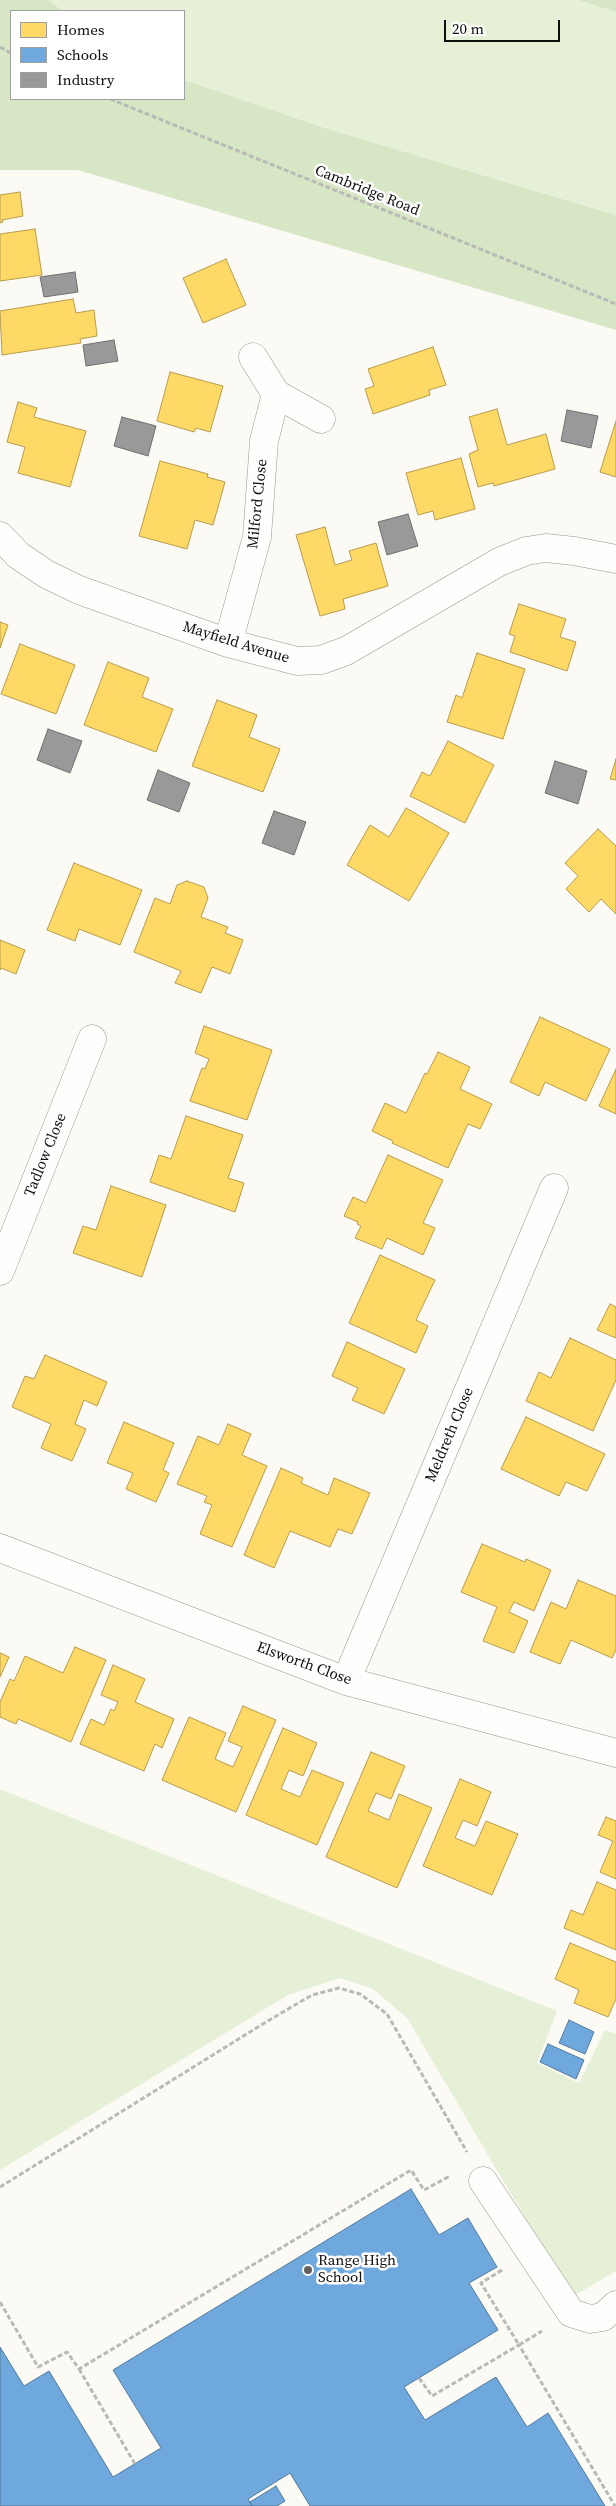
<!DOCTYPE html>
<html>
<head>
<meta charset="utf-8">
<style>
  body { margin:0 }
  #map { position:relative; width:616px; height:2506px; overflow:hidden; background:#fbfaf4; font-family:"Source Serif 4",serif }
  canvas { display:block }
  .legend { position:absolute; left:10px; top:10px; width:175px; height:90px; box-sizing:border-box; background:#fff; border:1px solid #9f9f9f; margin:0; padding:6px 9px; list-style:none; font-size:15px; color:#0f0f0f }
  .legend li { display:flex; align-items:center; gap:10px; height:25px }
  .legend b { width:25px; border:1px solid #9f9f9f }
  .scale { position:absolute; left:444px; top:20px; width:116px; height:22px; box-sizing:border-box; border:2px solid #0f0f0f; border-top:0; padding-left:6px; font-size:15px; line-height:18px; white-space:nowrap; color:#0f0f0f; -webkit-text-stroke:4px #fff; paint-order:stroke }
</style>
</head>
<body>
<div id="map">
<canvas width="616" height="2506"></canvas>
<ul class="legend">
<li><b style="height:14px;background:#ffd966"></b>Homes</li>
<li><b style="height:14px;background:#6fa8dc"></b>Schools</li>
<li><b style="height:14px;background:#999"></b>Industry</li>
</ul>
<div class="scale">20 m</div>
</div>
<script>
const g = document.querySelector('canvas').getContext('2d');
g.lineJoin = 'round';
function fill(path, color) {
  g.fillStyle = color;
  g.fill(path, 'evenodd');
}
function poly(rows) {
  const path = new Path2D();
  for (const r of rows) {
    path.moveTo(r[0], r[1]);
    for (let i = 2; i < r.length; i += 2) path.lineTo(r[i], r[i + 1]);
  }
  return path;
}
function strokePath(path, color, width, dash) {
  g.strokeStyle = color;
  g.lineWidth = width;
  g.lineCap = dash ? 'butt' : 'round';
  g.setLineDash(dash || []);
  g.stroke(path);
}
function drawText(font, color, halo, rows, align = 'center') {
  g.font = font + ' "Source Serif 4",serif';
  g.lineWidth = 5;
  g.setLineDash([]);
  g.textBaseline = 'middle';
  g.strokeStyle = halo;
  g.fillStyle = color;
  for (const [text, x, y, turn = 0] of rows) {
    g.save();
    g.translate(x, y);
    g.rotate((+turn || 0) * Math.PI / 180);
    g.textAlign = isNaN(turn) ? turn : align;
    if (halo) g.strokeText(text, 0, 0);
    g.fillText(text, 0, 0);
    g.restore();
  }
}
fill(poly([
  [48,0,578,0,616,12,616,215,328,129,184,80,184,11,63,11],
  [0,1789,557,2011,537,2063,579,2083,605,2030,616,2034,616,2271,572,2297,407,2018,373,1989,340,1978,288,1995,0,2170]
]), '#e6f0d6');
fill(poly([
  [0,0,48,0,63,11,11,11,11,99,184,99,184,80,328,129,616,215,616,330,78,170,0,170],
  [578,0,616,0,616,12]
]), '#d7e6c4');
const homes = poly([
  [20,192,23,216,2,220,3,222,0,223,0,195,20,192],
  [35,229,42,275,0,281,0,234,35,229],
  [226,259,246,305,203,323,183,278,226,259],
  [73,299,76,313,94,310,97,336,80,339,81,343,2,355,0,311,73,299],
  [433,347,446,385,429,390,430,395,373,414,365,389,374,386,368,369,433,347],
  [170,372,223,386,210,432,196,428,194,432,157,421,170,372],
  [18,402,37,408,34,417,86,431,70,487,18,473,25,447,7,442,18,402],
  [497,409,507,445,546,434,555,469,494,486,493,483,478,487,469,454,478,450,469,417,497,409],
  [616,421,616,477,600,472,616,421],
  [461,458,475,509,435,520,433,511,418,515,406,473,461,458],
  [160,461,208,474,207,477,225,482,213,525,195,520,187,549,139,536,160,461],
  [325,527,335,565,352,560,349,551,376,543,388,586,343,599,345,609,320,616,296,535,325,527],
  [519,604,566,619,560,637,576,642,567,671,510,652,515,636,509,634,519,604],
  [0,622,8,625,0,648,0,622],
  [20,644,75,665,56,714,1,694,20,644],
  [477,653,525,669,503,739,447,722,456,695,462,698,477,653],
  [108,662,149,678,142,697,173,709,156,752,84,725,108,662],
  [217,700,257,715,249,737,280,749,263,792,192,766,217,700],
  [448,741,494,765,465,823,410,796,422,772,430,776,448,741],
  [616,759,616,780,610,779,616,759],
  [406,808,449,833,409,901,347,865,370,825,389,837,406,808],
  [598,829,616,846,616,914,601,899,589,912,566,889,578,876,565,863,598,829],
  [74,863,142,890,120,945,79,929,75,941,47,930,74,863],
  [187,881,204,887,208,898,201,917,228,927,225,933,243,940,230,974,212,967,201,993,175,983,181,971,134,952,155,898,170,904,177,885,187,881],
  [0,940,25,950,16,974,1,968,0,970,0,940],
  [540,1017,610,1049,586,1101,545,1082,539,1096,510,1082,540,1017],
  [204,1026,272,1050,247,1120,190,1101,202,1068,205,1069,209,1059,195,1053,204,1026],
  [438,1052,470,1067,460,1089,492,1104,480,1129,468,1124,448,1168,392,1143,393,1141,372,1131,385,1103,406,1113,425,1073,427,1074,438,1052],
  [616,1069,616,1114,599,1106,616,1069],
  [186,1116,243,1135,228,1178,244,1183,235,1212,150,1182,159,1155,171,1159,186,1116],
  [388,1155,443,1180,423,1223,435,1228,423,1255,387,1238,382,1249,355,1238,361,1226,357,1224,358,1222,344,1216,353,1197,366,1203,388,1155],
  [111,1186,166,1205,142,1277,73,1253,83,1226,96,1230,111,1186],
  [380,1255,435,1280,416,1320,428,1326,416,1353,349,1323,380,1255],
  [610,1304,616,1307,616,1338,597,1330,610,1304],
  [570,1338,616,1360,616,1380,593,1431,526,1401,539,1372,551,1378,570,1338],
  [347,1342,405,1369,384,1414,352,1400,358,1388,332,1376,347,1342],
  [45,1355,107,1382,97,1406,84,1400,75,1424,86,1429,72,1461,41,1448,51,1424,12,1407,25,1376,34,1379,45,1355],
  [526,1417,605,1454,587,1491,566,1482,559,1496,501,1469,526,1417],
  [124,1422,174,1443,163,1470,169,1473,156,1502,126,1489,133,1473,107,1463,124,1422],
  [228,1424,251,1434,242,1455,267,1466,232,1547,200,1534,212,1505,204,1502,207,1496,177,1484,198,1436,219,1445,228,1424],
  [281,1468,303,1478,301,1483,328,1495,334,1478,370,1493,352,1534,338,1529,330,1547,290,1531,274,1568,244,1555,281,1468],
  [482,1544,525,1562,526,1559,551,1570,534,1611,514,1602,509,1612,528,1621,514,1653,483,1641,497,1607,461,1592,482,1544],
  [578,1580,616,1596,616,1650,612,1658,571,1640,560,1664,530,1652,551,1602,566,1609,578,1580],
  [75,1647,106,1660,71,1742,18,1719,16,1724,0,1717,0,1702,10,1679,14,1681,25,1656,63,1673,75,1647],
  [0,1653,9,1657,0,1677,0,1653],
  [113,1665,145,1679,135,1702,174,1719,162,1748,155,1744,144,1771,80,1744,91,1719,104,1725,111,1709,114,1711,118,1702,101,1695,113,1665],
  [243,1706,276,1720,236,1812,162,1780,189,1717,226,1733,215,1759,233,1767,242,1747,228,1741,243,1706],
  [283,1728,317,1743,303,1776,289,1770,281,1789,300,1797,312,1770,344,1783,317,1845,246,1815,283,1728],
  [371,1752,405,1766,391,1799,376,1793,368,1811,389,1820,399,1794,432,1808,397,1888,326,1857,371,1752],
  [460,1779,491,1792,477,1826,463,1820,455,1838,475,1846,486,1821,518,1834,492,1895,423,1866,460,1779],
  [606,1817,616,1821,616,1879,600,1872,613,1841,598,1835,606,1817],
  [597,1882,616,1890,616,1950,564,1928,571,1910,583,1915,597,1882],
  [570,1943,616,1962,616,1999,608,2017,574,2003,579,1990,555,1979,570,1943]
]);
fill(homes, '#ffd966');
strokePath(homes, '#b79c4c', 1);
const schools = poly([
  [569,2020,594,2032,585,2054,559,2043,569,2020],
  [548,2044,584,2060,576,2079,540,2062,548,2044],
  [411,2189,439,2235,468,2218,497,2267,469,2283,498,2330,404,2387,425,2420,496,2377,527,2427,548,2413,605,2506,310,2506,290,2473,248,2499,252,2506,0,2506,0,2347,24,2386,49,2371,113,2477,161,2448,113,2370,411,2189],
  [276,2486,285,2501,277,2506,252,2506,250,2502,276,2486]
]);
fill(schools, '#6fa8dc');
strokePath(schools, '#527a9e', 1);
const industry = poly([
  [75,272,78,292,44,297,40,277,75,272],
  [114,340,118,361,86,366,83,345,114,340],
  [567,410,598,416,591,448,561,441,567,410],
  [122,417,156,426,148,456,114,446,122,417],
  [408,514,418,546,387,555,378,522,408,514],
  [48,729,82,741,70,773,37,760,48,729],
  [555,761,587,771,578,804,545,793,555,761],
  [158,770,190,783,179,812,147,800,158,770],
  [274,811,306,822,294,855,262,843,274,811]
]);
fill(industry, '#999');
strokePath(industry, '#707070', 1);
const minor = poly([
  [253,357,276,394],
  [0,536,18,555,46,574,79,590,228,643,297,661,321,660,346,651,499,562,526,551,546,548,574,551,616,559],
  [228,643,257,537,264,441,276,394,321,419],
  [0,1271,92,1039],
  [0,1548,346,1681,616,1753],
  [346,1681,554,1188],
  [483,2181,571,2313,590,2319,603,2317,616,2305]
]);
strokePath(minor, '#959592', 29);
strokePath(poly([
  [0,47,11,53],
  [110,99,616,304],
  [0,2187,266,2022,312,1995,339,1988,360,1994,387,2014,467,2152],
  [502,2270,481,2283,519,2345,542,2331],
  [0,2302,38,2367,67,2352,79,2369,411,2170,424,2190,448,2177,449,2178],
  [79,2369,135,2464],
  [419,2378,432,2396,519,2345,615,2506]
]), '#b9b9b8', 3, [5, 2.5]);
strokePath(minor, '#fefefd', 28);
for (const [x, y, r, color] of [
  [308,2270,5,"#62615f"]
]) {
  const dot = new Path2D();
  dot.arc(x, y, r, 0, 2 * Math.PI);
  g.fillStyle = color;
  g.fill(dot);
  strokePath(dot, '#fff', 2);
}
drawText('15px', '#0f0f0f', '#fff', [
  ["Cambridge Road",367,191,22],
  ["Milford Close",258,504,-84],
  ["Mayfield Avenue",236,643,17],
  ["Tadlow Close",46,1155,-68],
  ["Meldreth Close",450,1435,-67],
  ["Elsworth Close",304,1664,20]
]);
drawText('15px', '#0f0f0f', '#fff', [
  ["Range High",318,2261],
  ["School",318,2278]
], 'left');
</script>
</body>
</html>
